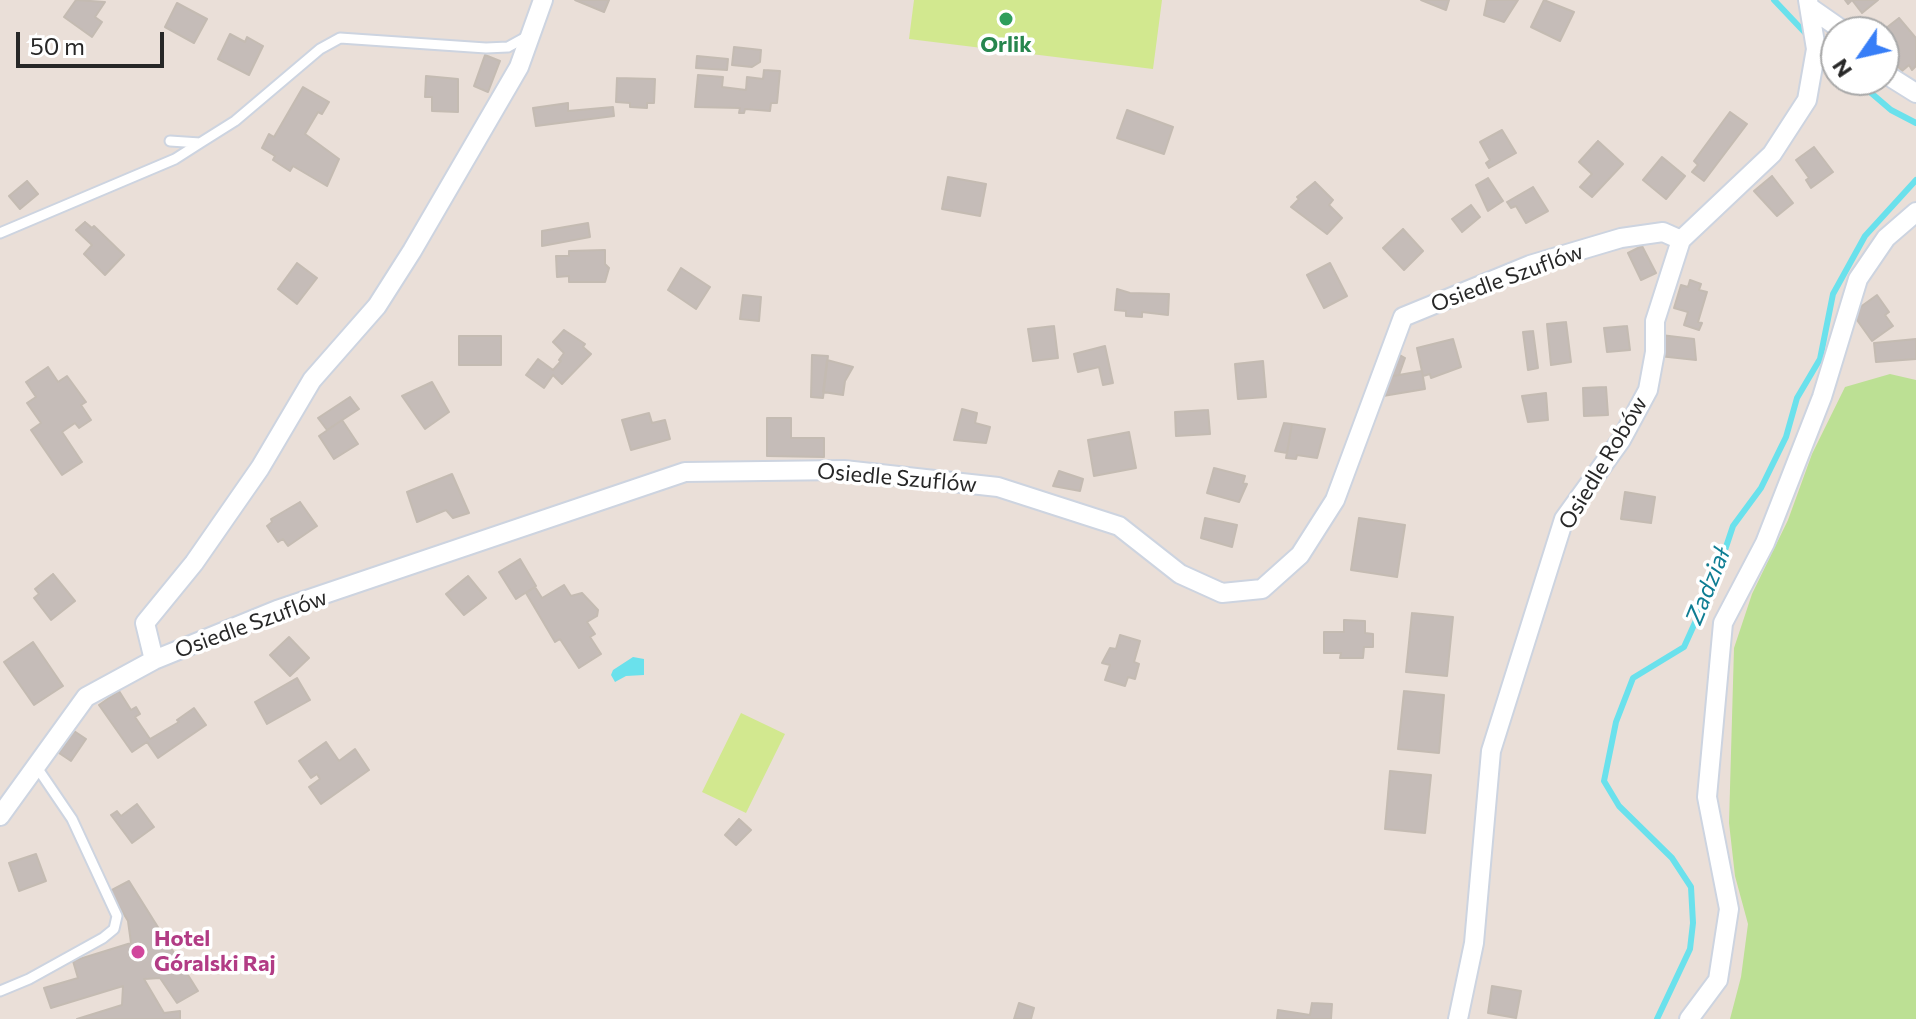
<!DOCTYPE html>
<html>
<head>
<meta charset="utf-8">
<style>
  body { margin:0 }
  #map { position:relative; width:1916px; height:1019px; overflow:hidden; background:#eadfd8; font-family:Commissioner,sans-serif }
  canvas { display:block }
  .north { position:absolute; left:1820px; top:16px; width:80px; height:80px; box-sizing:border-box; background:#fff; border:2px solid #a9a9a9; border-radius:50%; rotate:236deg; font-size:22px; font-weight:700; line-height:32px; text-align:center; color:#272727 }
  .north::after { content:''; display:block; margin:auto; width:28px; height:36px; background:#377ef7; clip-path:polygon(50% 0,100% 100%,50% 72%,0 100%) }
  .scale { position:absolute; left:16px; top:32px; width:148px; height:36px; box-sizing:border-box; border:4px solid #272727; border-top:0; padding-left:10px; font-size:24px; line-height:28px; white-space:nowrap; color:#272727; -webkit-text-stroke:6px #fff; paint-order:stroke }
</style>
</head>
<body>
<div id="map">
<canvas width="1916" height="1019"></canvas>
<div class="north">N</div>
<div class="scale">50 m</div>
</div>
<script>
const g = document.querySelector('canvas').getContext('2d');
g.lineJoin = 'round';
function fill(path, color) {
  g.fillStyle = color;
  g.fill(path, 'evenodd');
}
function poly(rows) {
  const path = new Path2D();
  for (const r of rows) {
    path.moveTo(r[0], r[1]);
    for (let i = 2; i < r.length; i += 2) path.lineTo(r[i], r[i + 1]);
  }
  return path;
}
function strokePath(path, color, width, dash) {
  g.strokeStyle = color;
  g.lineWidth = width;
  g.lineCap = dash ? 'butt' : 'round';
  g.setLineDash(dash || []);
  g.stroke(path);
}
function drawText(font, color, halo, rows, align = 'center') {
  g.font = font + ' Commissioner,sans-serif';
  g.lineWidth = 7;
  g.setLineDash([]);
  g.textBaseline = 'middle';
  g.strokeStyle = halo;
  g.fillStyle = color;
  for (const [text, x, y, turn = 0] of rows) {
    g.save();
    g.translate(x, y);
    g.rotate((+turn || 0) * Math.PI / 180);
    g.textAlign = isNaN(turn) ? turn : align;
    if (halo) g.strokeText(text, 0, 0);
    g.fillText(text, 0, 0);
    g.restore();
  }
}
fill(poly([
  [1890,374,1916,380,1916,1019,1730,1019,1741,977,1748,924,1735,876,1729,823,1734,648,1752,594,1788,520,1812,454,1845,387]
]), '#bce094');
fill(poly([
  [914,0,1162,0,1153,69,909,39],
  [741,713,785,734,746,813,702,792]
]), '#d2e88f');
fill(poly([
  [633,657,644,659,644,675,626,676,615,682,611,675,613,670]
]), '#6ae1ec');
strokePath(poly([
  [1774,0,1810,38],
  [1821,49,1836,63],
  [1856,80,1891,110,1916,123],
  [1657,1019,1690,949,1693,923,1691,887,1672,858,1619,806,1604,781,1616,722,1633,678,1684,647,1717,574,1733,526,1761,488,1786,437,1797,398,1820,359,1833,294,1865,236,1916,180]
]), '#6ae1ec', 6);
const building = poly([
  [76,0,105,2,95,17,102,22,92,37,64,17,76,0],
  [575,0,609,0,604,12,575,0],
  [1421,0,1449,0,1446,10,1421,0],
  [1487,0,1518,0,1504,22,1484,15,1487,0],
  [1544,0,1574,12,1560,41,1531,27,1544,0],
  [1845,0,1878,0,1862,13,1852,0,1848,4,1845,0],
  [177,3,207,19,194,43,165,27,177,3],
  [1899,18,1916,38,1916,66,1912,70,1909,65,1902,71,1891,58,1899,52,1891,43,1884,48,1881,32,1899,18],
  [230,34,245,42,247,37,263,46,249,75,218,59,230,34],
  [734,47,761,50,760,62,752,67,732,65,734,47],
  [485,55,500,61,488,92,474,86,485,55],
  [697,56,728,59,727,70,696,68,697,56],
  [764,70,780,71,777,103,771,103,770,111,745,109,744,113,739,113,740,108,695,107,698,75,723,77,722,87,746,90,747,77,763,79,764,70],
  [426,76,458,79,458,112,432,111,432,97,425,97,426,76],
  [617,78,655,79,654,103,647,103,647,108,630,107,630,103,616,102,617,78],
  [303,87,329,102,322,114,318,112,305,134,339,159,327,186,293,166,290,171,273,160,275,156,262,148,269,134,274,137,303,87],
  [568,103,568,111,613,107,614,116,536,126,533,108,568,103],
  [1127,110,1173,127,1164,154,1117,138,1127,110],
  [1730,112,1747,124,1704,181,1692,172,1698,165,1694,161,1730,112],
  [1502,130,1516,153,1489,168,1486,163,1490,160,1480,142,1502,130],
  [1598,141,1623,164,1592,197,1580,187,1592,174,1579,162,1598,141],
  [1814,147,1833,172,1811,188,1806,180,1809,178,1796,160,1814,147],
  [1662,157,1685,176,1666,199,1643,180,1662,157],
  [1772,176,1793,203,1777,216,1754,191,1772,176],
  [948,177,986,184,980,216,942,209,948,177],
  [1488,178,1503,201,1488,211,1476,185,1488,178],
  [27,181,38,194,20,209,9,196,27,181],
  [1315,182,1333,200,1329,205,1342,218,1327,234,1291,207,1299,199,1297,197,1315,182],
  [1533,187,1548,211,1526,223,1516,206,1511,208,1507,202,1533,187],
  [1471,205,1480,217,1462,232,1452,219,1471,205],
  [85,222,92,228,94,226,124,255,105,275,84,254,92,245,76,230,85,222],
  [588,223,590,237,542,246,542,231,588,223],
  [1403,229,1423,251,1404,270,1383,248,1403,229],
  [1642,246,1656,273,1641,280,1628,253,1642,246],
  [605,250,605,264,609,268,605,282,569,282,569,276,557,277,556,256,569,256,569,251,605,250],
  [297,263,317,278,297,304,278,289,297,263],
  [1330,263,1347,296,1324,308,1307,275,1330,263],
  [681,268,710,287,696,309,668,290,681,268],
  [1690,280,1701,284,1699,290,1707,292,1698,322,1702,323,1699,330,1684,325,1688,312,1674,308,1681,285,1688,287,1690,280],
  [1117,289,1130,293,1169,294,1168,315,1142,312,1142,317,1126,316,1126,311,1115,310,1117,289],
  [743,295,761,297,759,321,740,319,743,295],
  [1877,295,1889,312,1885,315,1893,326,1872,341,1852,313,1877,295],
  [1566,322,1571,362,1551,365,1547,324,1566,322],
  [1054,326,1058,358,1033,361,1028,329,1054,326],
  [1627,326,1630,350,1607,352,1604,328,1627,326],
  [564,330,585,344,583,347,591,354,562,384,553,375,544,388,526,375,538,359,553,370,561,361,559,360,564,353,553,342,564,330],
  [1533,331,1538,368,1528,370,1523,332,1533,331],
  [1661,335,1694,339,1696,360,1659,356,1661,335],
  [459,336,501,336,501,365,459,365,459,336],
  [1453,339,1461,367,1431,378,1430,374,1423,376,1417,348,1453,339],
  [1916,339,1916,359,1876,362,1874,343,1916,339],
  [1105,346,1113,383,1103,385,1099,367,1078,372,1074,354,1105,346],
  [1398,354,1405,358,1399,375,1387,377,1398,354],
  [812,355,828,356,823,398,811,397,812,355],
  [827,360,853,367,845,381,843,395,823,392,827,360],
  [1263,361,1266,397,1238,399,1235,364,1263,361],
  [48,367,58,382,67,376,86,402,81,405,91,420,79,428,75,423,62,432,82,462,62,475,31,430,41,423,27,403,36,397,26,382,48,367],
  [1422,371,1425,389,1383,396,1387,377,1422,371],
  [432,382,449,412,425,429,402,396,432,382],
  [1606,387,1608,415,1584,416,1583,388,1606,387],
  [1546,393,1548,420,1528,422,1522,396,1546,393],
  [350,397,359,409,327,430,318,418,350,397],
  [962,409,977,413,975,423,990,427,986,443,954,440,962,409],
  [1208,410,1210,434,1176,436,1175,412,1208,410],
  [649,413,652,423,665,420,670,439,631,450,622,420,649,413],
  [767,418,791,418,791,438,824,438,824,457,767,456,767,418],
  [342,420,358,444,334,459,319,436,342,420],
  [1284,423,1292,424,1287,453,1275,451,1284,423],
  [1292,424,1325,429,1317,458,1297,455,1296,459,1286,458,1292,424],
  [1129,432,1136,468,1094,476,1088,440,1129,432],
  [1214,468,1245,476,1243,483,1247,484,1239,502,1207,493,1214,468],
  [1059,471,1083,479,1080,491,1053,486,1059,471],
  [452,474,469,513,453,518,446,510,417,522,407,492,452,474],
  [1625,492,1655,497,1651,523,1621,519,1625,492],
  [300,502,317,526,288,546,283,539,278,542,267,526,272,522,271,519,300,502],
  [1205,518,1237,525,1232,547,1201,538,1205,518],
  [1359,518,1405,525,1397,577,1351,570,1359,518],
  [520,559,536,586,516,599,499,572,520,559],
  [53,574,75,601,51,620,34,598,39,594,35,589,53,574],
  [468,576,486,598,464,615,446,594,468,576],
  [564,585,571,596,582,593,598,610,597,616,587,622,595,634,590,637,601,654,579,668,560,639,555,642,526,593,535,587,542,598,564,585],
  [1412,613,1453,617,1447,676,1406,672,1412,613],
  [1344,620,1365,621,1365,633,1373,634,1373,647,1364,647,1363,658,1340,658,1341,653,1324,653,1324,632,1344,632,1344,620],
  [1120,635,1140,641,1134,662,1139,664,1135,679,1128,677,1125,686,1105,680,1110,665,1102,663,1110,648,1116,649,1120,635],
  [289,637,309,658,290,676,270,655,289,637],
  [33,642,63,686,34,705,4,662,33,642],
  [297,678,310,700,267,724,255,702,297,678],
  [119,691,131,710,136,707,140,714,135,717,150,739,179,722,177,720,194,708,206,725,158,758,147,742,132,752,99,705,119,691],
  [1404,691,1444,695,1439,753,1398,749,1404,691],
  [74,731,86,739,71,761,59,753,74,731],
  [326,742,339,761,355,749,369,770,321,804,309,787,320,779,317,774,311,778,299,761,326,742],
  [1390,771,1431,775,1425,833,1385,829,1390,771],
  [137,804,154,827,132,843,111,815,117,811,121,816,137,804],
  [739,819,751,830,736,845,725,835,739,819],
  [36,854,46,881,19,891,9,863,36,854],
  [129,881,198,991,177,1003,160,978,144,979,164,1013,180,1011,180,1019,77,1019,122,1005,123,986,51,1008,44,988,78,978,73,961,131,943,128,921,110,891,129,881],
  [1492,986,1521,991,1516,1018,1488,1013,1492,986],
  [1019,1003,1034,1008,1031,1019,1014,1019,1019,1003],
  [1312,1003,1332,1004,1331,1019,1277,1019,1278,1010,1310,1015,1312,1003]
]);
fill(building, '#c5bcb8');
strokePath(building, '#c4bbb2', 2);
const lane = poly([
  [170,141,200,143,235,121,320,49,340,38,486,48,508,47,528,36],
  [0,233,175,159,200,143],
  [0,991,29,979,103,938,114,929,117,916,72,819,36,766]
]);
const street = poly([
  [1812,9,1845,32],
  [1884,73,1916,93],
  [154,660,145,623,194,563,260,468,312,380,377,306,412,251,519,67,543,0],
  [0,816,86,697,154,660,277,610,685,472,844,470,998,487,1119,526,1180,574,1222,593,1262,589,1300,555,1335,500,1403,317,1530,265,1621,238,1663,232,1681,240],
  [1458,1019,1474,943,1491,751,1564,519,1621,440,1648,390,1655,352,1655,321,1681,240,1772,154,1807,100,1816,49,1808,0],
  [1689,1019,1718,980,1729,909,1707,797,1723,623,1765,543,1822,397,1858,279,1886,238,1916,212]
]);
strokePath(lane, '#cdd4e0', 13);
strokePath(street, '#cdd4e0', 22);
strokePath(lane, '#fff', 9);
strokePath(street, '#fff', 18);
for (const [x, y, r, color] of [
  [1006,19,8,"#2e9e5b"],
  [138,952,8,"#d1479c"]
]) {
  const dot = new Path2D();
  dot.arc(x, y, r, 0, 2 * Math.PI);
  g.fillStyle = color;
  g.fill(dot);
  strokePath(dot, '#fff', 3);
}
drawText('bold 22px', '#27864d', '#fff', [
  ["Orlik",1006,45]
]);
drawText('22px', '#272727', '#fff', [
  ["Osiedle Szuflów",1507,278,-20],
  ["Osiedle Robów",1603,463,-59],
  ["Osiedle Szuflów",897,478,5],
  ["Osiedle Szuflów",251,624,-20]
]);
drawText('bold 22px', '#b23c85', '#fff', [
  ["Hotel",154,939],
  ["Góralski Raj",154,964]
], 'left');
drawText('italic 24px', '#0e7d93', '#fff', [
  ["Zadział",1708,586,-68]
]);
</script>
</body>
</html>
